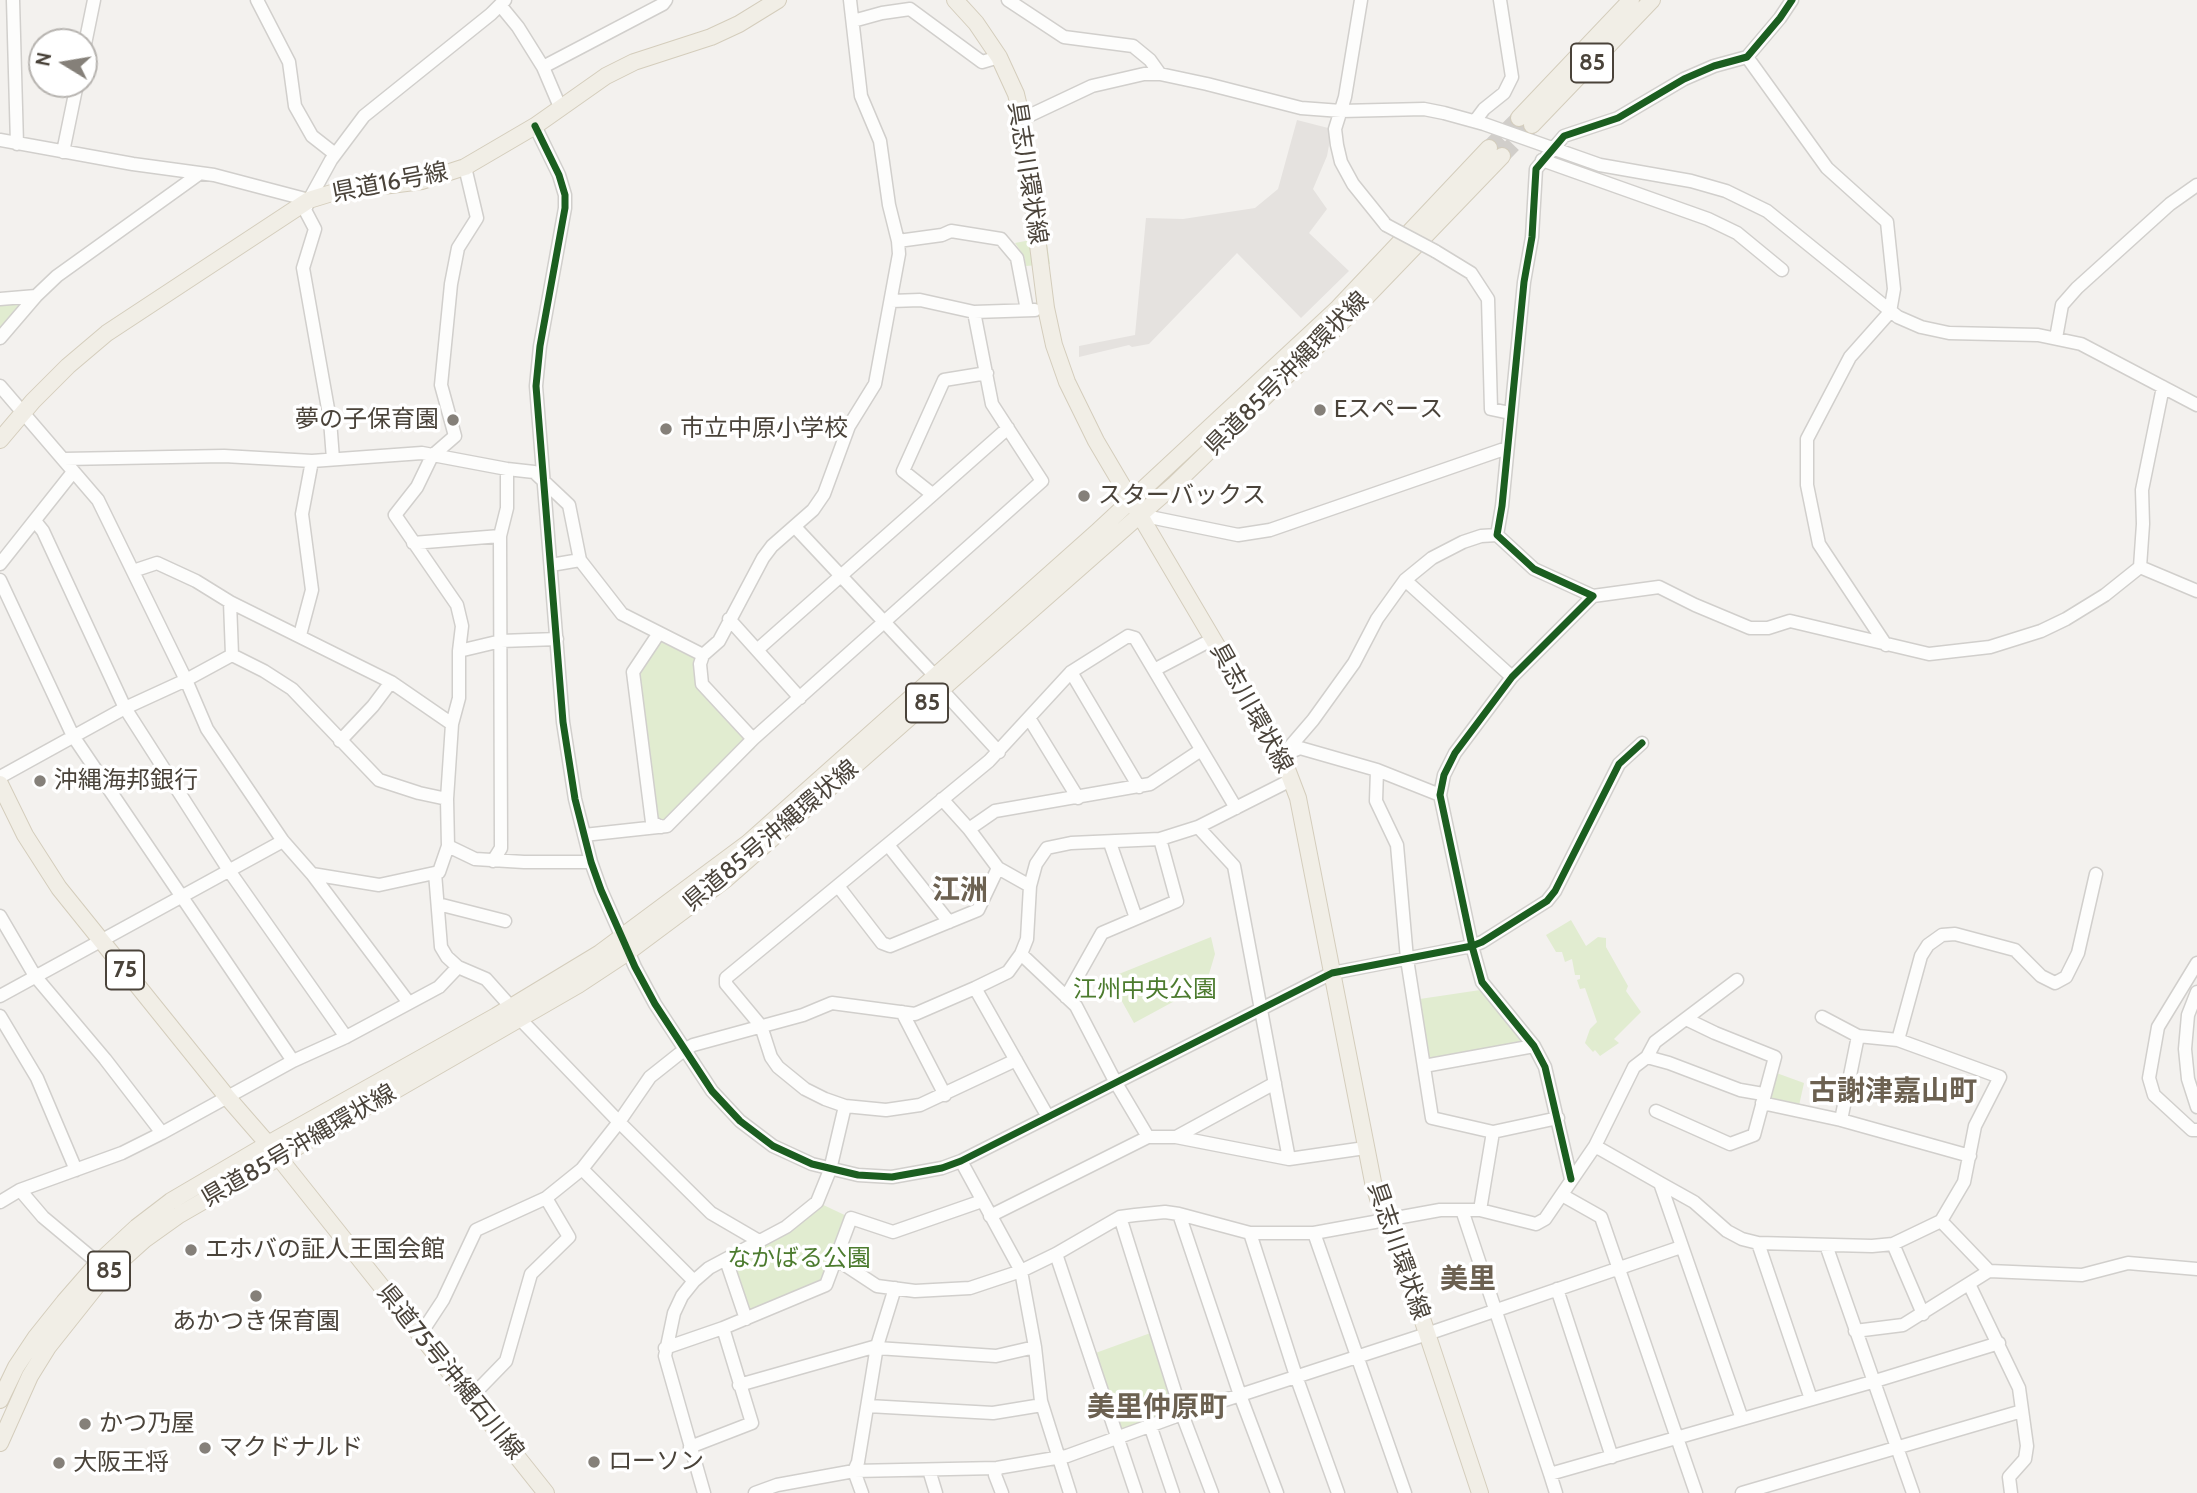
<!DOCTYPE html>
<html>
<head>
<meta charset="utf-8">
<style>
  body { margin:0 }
  #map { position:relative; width:2197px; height:1493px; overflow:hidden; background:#f3f1ee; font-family:Cabin,sans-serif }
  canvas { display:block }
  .north { position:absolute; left:28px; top:28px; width:70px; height:70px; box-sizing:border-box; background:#fff; border:2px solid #b7b4b0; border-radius:50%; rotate:281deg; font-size:19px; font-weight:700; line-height:28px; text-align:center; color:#4a433a }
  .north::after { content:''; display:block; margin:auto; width:24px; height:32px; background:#858079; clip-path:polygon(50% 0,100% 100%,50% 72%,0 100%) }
</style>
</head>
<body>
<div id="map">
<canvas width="2197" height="1493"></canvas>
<div class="north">N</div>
</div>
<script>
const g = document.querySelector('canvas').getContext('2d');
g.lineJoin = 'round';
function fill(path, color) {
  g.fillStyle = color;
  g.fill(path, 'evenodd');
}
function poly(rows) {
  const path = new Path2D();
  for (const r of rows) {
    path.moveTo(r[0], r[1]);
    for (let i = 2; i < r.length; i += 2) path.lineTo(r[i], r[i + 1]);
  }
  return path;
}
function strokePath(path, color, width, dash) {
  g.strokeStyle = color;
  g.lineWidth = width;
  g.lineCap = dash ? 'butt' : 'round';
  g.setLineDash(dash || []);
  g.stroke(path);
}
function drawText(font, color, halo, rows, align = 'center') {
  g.font = font + ' Cabin,"Noto Sans JP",sans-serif';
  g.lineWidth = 7;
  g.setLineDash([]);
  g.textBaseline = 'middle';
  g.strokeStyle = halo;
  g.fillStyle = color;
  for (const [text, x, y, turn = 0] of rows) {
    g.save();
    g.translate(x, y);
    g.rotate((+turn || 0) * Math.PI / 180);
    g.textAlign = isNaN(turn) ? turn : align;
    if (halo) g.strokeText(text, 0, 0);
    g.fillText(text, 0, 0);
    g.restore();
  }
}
fill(poly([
  [1046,237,1050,264,1026,266,1024,256,1015,243],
  [36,296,0,341,0,299],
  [659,633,703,655,704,684,755,748,668,826,652,822,634,670],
  [1571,920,1586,946,1598,937,1606,938,1606,947,1628,986,1626,991,1641,1012,1614,1039,1619,1043,1600,1056,1595,1050,1593,1052,1585,1043,1590,1029,1597,1022,1585,988,1580,989,1577,980,1580,979,1580,975,1575,975,1572,959,1565,962,1562,952,1556,952,1546,935],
  [1211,937,1215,954,1206,984,1134,1023,1109,978],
  [1487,989,1534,1046,1424,1066,1413,1000],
  [1771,1071,1804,1083,1798,1110,1761,1103],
  [817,1202,851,1218,826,1285,746,1319,726,1260],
  [1156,1331,1182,1414,1117,1436,1090,1355]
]), '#e1ecd0');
fill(poly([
  [1297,120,1332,129,1327,156,1313,189,1327,209,1309,233,1349,271,1301,318,1237,253,1149,344,1132,347,1129,345,1079,357,1079,346,1135,335,1146,218,1183,219,1255,208,1278,189]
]), '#e5e2df');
strokePath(poly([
  [1489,148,1519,118],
  [1502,156,1530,127]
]), '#d1ceca', 16, [16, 8]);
const minor = poly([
  [13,0,17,144],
  [257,0,289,62,295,106,312,136,335,154],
  [1008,0,1064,37,1133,46,1150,60,1160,74],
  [1361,0,1345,97,1335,129,1337,145,1341,162,1353,184,1386,225],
  [500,5,518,27,543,67,560,107],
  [853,21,882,13,910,9,982,62,999,57],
  [84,49,94,0],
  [1747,57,1827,168,1887,222,1894,289,1890,312,1850,357,1807,439,1807,485,1819,544,1886,645],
  [543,67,663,4,666,0],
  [1022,119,1092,86,1144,74,1160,74,1207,84,1301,108,1341,111,1424,109,1444,113,1484,124,1600,165,1691,181,1726,191,1767,211,1898,317,1921,327,1949,333,2038,335,2081,344,2197,405],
  [1475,121,1484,109,1504,93,1512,77,1500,0],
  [535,126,559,175,565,195,565,208,540,346,536,386,563,722,575,799,591,862,601,890,635,967,655,1004,712,1091,740,1121,773,1146,812,1164,858,1175,892,1177,942,1168,961,1161,1332,973,1472,946,1482,942,1547,901,1555,891,1619,764,1642,743],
  [0,140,133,164,214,175,309,200],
  [63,152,77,84],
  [1542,160,1708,219,1737,233,1782,270],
  [898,241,942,235,951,231,1001,239,1017,258,1027,310],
  [1435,251,1471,273,1488,299,1491,409,1510,413],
  [0,299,36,296],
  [891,301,920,300,974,312,1035,310],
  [0,338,36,296,57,276,199,174],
  [2056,338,2062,305,2077,288,2170,204,2197,185],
  [0,386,98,500,186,680,207,729,283,841,312,874,409,1003],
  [64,459,224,456,312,461,422,453,507,469,534,472,569,505,580,560,622,614,703,655],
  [333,459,330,420,303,268,315,229,305,210,309,200,331,160,364,116,491,14,505,0],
  [932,494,903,471,944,380,987,373],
  [1140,515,1238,535,1270,530,1507,448],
  [35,521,43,531,125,708,230,872,346,1037],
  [795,527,935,676],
  [413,543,500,536],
  [0,564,73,472],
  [551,565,580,560],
  [2140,567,2197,591],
  [133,571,157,563,196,581,230,602,391,682,452,724],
  [0,580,73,736,293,1061],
  [1405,580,1512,677],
  [1593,596,1659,587,1695,605,1750,628,1768,628,1790,621,1929,654,1990,647,2041,631,2066,619,2105,595,2140,567,2143,524,2142,490,2163,387],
  [729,619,800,698],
  [659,633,633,672,652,822,661,827],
  [300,635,312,590,302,514,312,461],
  [757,650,1008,428],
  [459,651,501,641,557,639],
  [232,655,264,671,292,689,379,780,419,793,447,799],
  [1154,670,1213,639],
  [1071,672,1139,787],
  [942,690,999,752],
  [1029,718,1078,798],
  [753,739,702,684,700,664,703,655,719,641,763,558,772,546,813,510,824,494,849,426,875,384,899,254,898,241,889,205,880,141,861,96,850,0],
  [340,741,373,706,391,682],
  [1288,753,1300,748,1377,770,1440,795],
  [1282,756,1313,720,1354,663,1377,619,1405,580,1432,558,1463,542,1481,536,1497,535],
  [1377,770,1376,801,1397,845,1407,959,1432,1118,1493,1132,1558,1118],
  [0,777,125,708,186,680,232,655,230,602],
  [942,799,969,829,998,868,1030,886],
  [1198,827,1234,866,1289,1159],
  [969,829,995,811,1150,784,1201,750],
  [584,835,667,826,753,739,1042,481,992,404,974,312],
  [1110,843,1136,918],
  [888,845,949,922],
  [448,846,475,859,524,862,591,862],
  [493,861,501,848,500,536,507,508,507,469],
  [435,873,441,947,447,957,458,967,486,979,511,1007],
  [312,874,379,885,439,872,448,846,447,799,452,724,459,698,459,651,462,626,457,605,395,515,417,487,432,456,455,436,441,385,451,284,458,248,477,218,465,167],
  [838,886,882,943,890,946,978,910,998,868],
  [438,904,505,921],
  [0,916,35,976,105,1059,162,1133],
  [1021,954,1076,1006,1116,1083,1148,1137],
  [2197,963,2158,1027,2149,1078,2154,1095,2192,1130,2197,1130],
  [975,988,1048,1117],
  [2197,992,2188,1015,2185,1049,2188,1079,2197,1107],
  [0,996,283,841],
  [1066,997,1102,933,1177,901,1160,839],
  [902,1012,945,1095],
  [0,1016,37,1078,76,1170],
  [520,1019,619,1122,711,1213,759,1241],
  [1898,1040,1921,956,1928,945,1942,935,1955,934,2015,950,2041,976,2055,983,2066,977,2078,953,2096,874],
  [1647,1057,1669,1063,1740,1090,1763,1094],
  [1016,1060,920,1105,886,1110,845,1106,825,1099,805,1089,778,1067,771,1057,761,1026,726,984,726,978,989,761,1071,672,1128,636,1135,638,1236,808],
  [1424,1066,1534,1046],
  [1762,1103,1841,1120,1970,1156],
  [1656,1111,1730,1144,1754,1135,1775,1057,1715,1033,1686,1019],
  [1841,1120,1858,1036],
  [1176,1137,1275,1083],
  [1595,1146,1660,1183,1742,1419],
  [961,1161,1021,1271,1035,1347,1041,1401,1070,1493],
  [582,1169,694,1281],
  [1571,1179,1545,1067,1534,1046,1482,982,1472,946,1440,795,1444,775,1455,753,1512,677,1593,596,1534,569,1497,535,1502,506,1524,282,1532,237,1536,169,1564,136,1618,118,1684,79,1714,66,1747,57,1780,18,1792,0],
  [1660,1183,1694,1202,1727,1231,1742,1239,1758,1243,1872,1246,1893,1244,1941,1221,1964,1182,1975,1126,2000,1077,1898,1040,1858,1036,1822,1017],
  [20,1190,43,1217,98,1263],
  [1562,1195,1601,1217,1696,1493],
  [0,1202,20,1190,122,1153,162,1133,293,1061,346,1037,439,987,458,967],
  [1462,1210,1550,1474,1872,1382,1999,1343],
  [1480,1210,1493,1132],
  [1179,1214,1240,1395,1277,1493],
  [990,1216,1148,1137,1176,1137,1289,1159,1365,1148],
  [1120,1217,1182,1414,1212,1493],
  [1941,1221,1989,1271],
  [1250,1233,1296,1376,1338,1493],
  [1314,1233,1405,1493],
  [1758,1243,1811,1399],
  [1893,1244,1923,1314],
  [1826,1245,1913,1493],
  [1056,1254,1136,1493],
  [836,1259,877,1286,915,1291,970,1288,1021,1271,1056,1254,1120,1217,1135,1215,1165,1212,1179,1214,1250,1233,1314,1233,1440,1210,1480,1210,1536,1224,1545,1219,1595,1146,1634,1067,1647,1057,1655,1042,1737,980],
  [726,1260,746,1319],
  [1969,1284,2019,1388,2027,1446,2025,1459,2009,1477,2011,1493],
  [1557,1289,1612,1457],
  [1855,1331,1903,1325,1989,1271,2082,1275,2128,1263,2197,1269],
  [420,1335,443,1300,476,1230,546,1198,582,1169,619,1122,650,1077,684,1050,693,1045,803,1015,832,1003,915,1014,975,988,1008,972,1021,954,1027,939,1030,886,1036,864,1047,848,1071,843,1160,839,1198,827,1291,780],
  [665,1348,723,1328],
  [877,1348,996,1356,1035,1347],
  [739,1385,877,1346],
  [470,1398,506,1361,531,1274,569,1237,546,1198],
  [868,1406,993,1413,1042,1405],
  [1150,1425,1173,1493],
  [690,1447,752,1423,723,1328,826,1285,851,1218,893,1232,982,1201],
  [997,1468,995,1475,1002,1493],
  [929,1470,936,1493],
  [1550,1474,1556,1493],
  [704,1493,665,1356,674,1313,682,1296,694,1281,709,1268,786,1227,817,1202,830,1170,845,1106],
  [755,1493,777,1485,854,1471,997,1468,1067,1456,1182,1414,1427,1334,1681,1247],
  [862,1493,854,1471,858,1462,877,1346,895,1288],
  [1742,1493,2022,1411]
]);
const major = poly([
  [955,0,976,23,999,57,1016,94,1022,119,1046,308,1054,345,1067,382,1096,441,1282,756,1298,798,1373,1182,1381,1208,1392,1228,1480,1493],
  [1519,118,1631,0],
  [1532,125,1652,0],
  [0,440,33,401,68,366,107,333,309,200,335,192,422,181,465,167,535,126,606,76,634,62,711,37,739,24,778,0],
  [0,784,25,835,59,888,228,1098,268,1144,546,1493],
  [0,1400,16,1367,36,1337,64,1302,98,1263,137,1227,171,1201,268,1144,496,1016,600,953,748,843,1097,532,1338,308,1489,148],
  [0,1443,30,1376,48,1347,106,1274,144,1240,179,1215,578,985,628,952,726,879,1175,484,1347,317,1502,156]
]);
strokePath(minor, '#d1cfcc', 15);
strokePath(major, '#d4cdbc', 18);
strokePath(minor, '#fdfdfc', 12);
strokePath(major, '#f1eee6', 16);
const minorBridge = poly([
  [1386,225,1435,251]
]);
strokePath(minorBridge, '#d1cfcc', 15, []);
strokePath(minorBridge, '#fdfdfc', 12);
strokePath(poly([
  [535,126,559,175,565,195,565,208,540,346,536,386,563,722,575,799,591,862,601,890,635,967,655,1004,712,1091,740,1121,773,1146,812,1164,858,1175,892,1177,942,1168,961,1161,1332,973,1472,946,1482,942,1547,901,1555,891,1619,764,1642,743],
  [1571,1179,1545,1067,1534,1046,1482,982,1472,946,1440,795,1444,775,1455,753,1512,677,1593,596,1534,569,1497,535,1502,506,1524,282,1532,237,1536,169,1564,136,1618,118,1684,79,1714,66,1747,57,1780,18,1792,0]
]), '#1b5e20', 7);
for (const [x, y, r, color] of [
  [1320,410,7,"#858079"],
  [453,420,7,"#858079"],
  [666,429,7,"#858079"],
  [1084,496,7,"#858079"],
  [40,781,7,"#858079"],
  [191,1250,7,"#858079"],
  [256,1296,7,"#858079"],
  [85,1424,7,"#858079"],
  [205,1448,7,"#858079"],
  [594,1462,7,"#858079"],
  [59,1463,7,"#858079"]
]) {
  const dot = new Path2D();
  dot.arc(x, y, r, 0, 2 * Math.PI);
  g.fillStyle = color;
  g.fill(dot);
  strokePath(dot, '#fff', 2.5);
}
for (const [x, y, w] of [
  [1592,63,42],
  [927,703,42],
  [125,970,38],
  [109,1271,42]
]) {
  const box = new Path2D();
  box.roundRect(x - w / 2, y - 19.5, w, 39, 5);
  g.fillStyle = '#fff';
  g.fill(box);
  strokePath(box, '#4a433a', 2);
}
drawText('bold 23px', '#4a433a', null, [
  ["85",1592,63],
  ["85",927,703],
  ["75",125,970],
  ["85",109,1271]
]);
drawText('24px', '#4a433a', '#fff', [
  ["具志川環状線",1027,173,81],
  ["県道16号線",390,183,-11],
  ["県道85号沖縄環状線",1287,374,-45],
  ["具志川環状線",1251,708,61],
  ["県道85号沖縄環状線",771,836,-40],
  ["県道85号沖縄環状線",299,1146,-30],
  ["具志川環状線",1398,1251,71],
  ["県道75号沖縄石川線",450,1372,51]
]);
drawText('24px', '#4a433a', '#fff', [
  ["Eスペース",1334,410],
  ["夢の子保育園",439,420,"right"],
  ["市立中原小学校",680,429],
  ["スターバックス",1098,496],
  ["沖縄海邦銀行",54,781],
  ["エホバの証人王国会館",205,1250],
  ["あかつき保育園",256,1322,"center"],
  ["かつ乃屋",99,1424],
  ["マクドナルド",219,1448],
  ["ローソン",608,1462],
  ["大阪王将",73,1463]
], 'left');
drawText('24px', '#4c7b2e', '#fff', [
  ["江州中央公園",1145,990],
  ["なかばる公園",799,1259]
]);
drawText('bold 28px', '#6c6151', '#fff', [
  ["江洲",960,891],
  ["古謝津嘉山町",1893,1092],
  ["美里",1468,1280],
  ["美里仲原町",1157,1408]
]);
</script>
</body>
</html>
